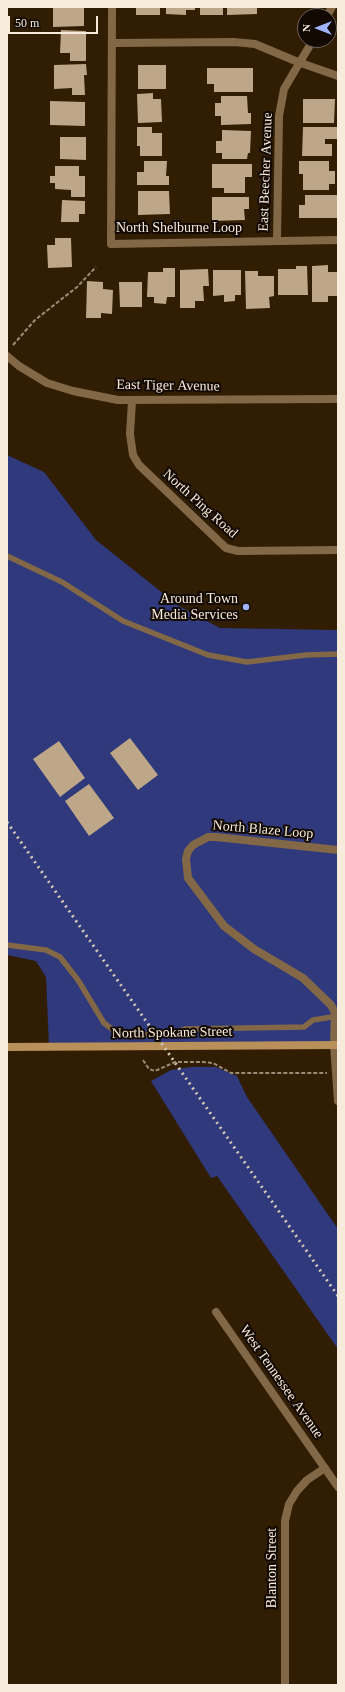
<!DOCTYPE html>
<html>
<head>
<meta charset="utf-8">
<style>
  body { margin:0 }
  #map { position:relative; width:345px; height:1692px; overflow:hidden; background:#301d02; font-family:Georgia,serif }
  canvas { display:block }
  .frame { position:absolute; inset:0; border:8px solid #f7ebdb; pointer-events:none }
  .north { position:absolute; left:297px; top:8px; width:40px; height:40px; box-sizing:border-box; background:#110902; border:1px solid #6d6359; border-radius:50%; rotate:270deg; font-size:11px; font-weight:700; line-height:16px; text-align:center; color:#f7ebdb }
  .north::after { content:''; display:block; margin:auto; width:14px; height:18px; background:#a1b3fd; clip-path:polygon(50% 0,100% 100%,50% 72%,0 100%) }
  .scale { position:absolute; left:8px; top:16px; width:90px; height:18px; box-sizing:border-box; border:2px solid #f7ebdb; border-top:0; padding-left:5px; font-size:12px; line-height:14px; white-space:nowrap; color:#f7ebdb; -webkit-text-stroke:3px #110902; paint-order:stroke }
</style>
</head>
<body>
<div id="map">
<canvas width="345" height="1692"></canvas>
<div class="frame"></div>
<div class="north">N</div>
<div class="scale">50 m</div>
</div>
<script>
const g = document.querySelector('canvas').getContext('2d');
g.lineJoin = 'round';
function fill(path, color) {
  g.fillStyle = color;
  g.fill(path, 'evenodd');
}
function poly(rows) {
  const path = new Path2D();
  for (const r of rows) {
    path.moveTo(r[0], r[1]);
    for (let i = 2; i < r.length; i += 2) path.lineTo(r[i], r[i + 1]);
  }
  return path;
}
function strokePath(path, color, width, dash) {
  g.strokeStyle = color;
  g.lineWidth = width;
  g.lineCap = dash ? 'butt' : 'round';
  g.setLineDash(dash || []);
  g.stroke(path);
}
function drawText(font, color, halo, rows, align = 'center') {
  g.font = font + ' Georgia,serif';
  g.lineWidth = 4;
  g.setLineDash([]);
  g.textBaseline = 'middle';
  g.strokeStyle = halo;
  g.fillStyle = color;
  for (const [text, x, y, turn = 0] of rows) {
    g.save();
    g.translate(x, y);
    g.rotate((+turn || 0) * Math.PI / 180);
    g.textAlign = isNaN(turn) ? turn : align;
    if (halo) g.strokeText(text, 0, 0);
    g.fillText(text, 0, 0);
    g.restore();
  }
}
fill(poly([
  [7,455,44,472,96,540,179,606,220,628,338,630,338,1045,49,1047,46,977,36,961,7,955],
  [190,1067,216,1067,237,1076,247,1097,338,1229,338,1349,217,1176,211,1178,151,1081,171,1070]
]), '#2f397b');
fill(poly([
  [53,7,84,7,84,26,53,27],
  [136,7,160,7,160,15,136,15],
  [166,7,195,7,195,10,186,10,186,15,166,14],
  [200,7,223,7,223,15,200,15],
  [227,7,257,7,257,14,227,15],
  [61,30,86,31,86,61,70,61,70,53,60,53],
  [86,64,87,75,84,75,85,95,72,95,72,88,54,89,54,65],
  [138,65,166,65,166,89,138,89],
  [207,68,253,68,253,92,214,92,214,84,207,84],
  [153,93,153,99,161,99,162,122,138,123,137,94],
  [221,96,247,96,248,113,251,113,251,124,221,125,221,116,215,116,215,103,221,103],
  [303,99,335,99,334,123,303,123],
  [50,101,85,102,85,126,50,125],
  [137,127,152,127,152,133,162,133,162,156,140,156,140,146,137,146],
  [303,127,338,127,338,139,325,139,325,144,332,144,332,156,302,156],
  [222,130,251,131,250,153,248,153,247,159,222,159,222,153,216,153,216,141,222,141],
  [60,137,86,137,86,160,60,159],
  [144,161,167,161,166,176,169,176,169,185,137,185,137,172,144,172],
  [299,161,329,161,329,171,335,171,335,184,329,184,329,190,303,190,303,174,299,174],
  [212,164,252,164,252,177,245,177,245,193,224,193,224,188,212,188],
  [55,166,79,166,79,176,85,176,85,197,71,197,71,190,55,189,55,183,50,183,50,176,55,176],
  [138,191,169,191,170,214,138,215],
  [305,195,338,195,338,218,299,218,299,205,305,205],
  [212,197,249,197,249,209,244,209,245,220,212,221],
  [62,200,85,201,85,214,79,214,79,222,61,222],
  [55,238,71,238,72,267,48,268,47,245,55,245],
  [328,265,328,272,338,272,338,296,328,296,328,302,312,302,312,266],
  [296,266,307,266,308,295,278,295,278,269,296,269],
  [163,268,175,268,175,297,167,297,166,304,154,303,154,297,147,297,148,272,163,272],
  [208,269,209,286,203,286,204,301,195,301,195,308,180,308,180,270],
  [213,270,241,270,241,295,235,295,235,301,224,302,224,295,213,296],
  [245,271,258,271,258,276,274,276,274,296,269,297,270,308,246,309],
  [87,281,103,282,103,289,113,290,112,314,101,313,101,318,86,318],
  [119,282,142,282,142,307,120,307],
  [130,738,158,775,138,790,110,753],
  [59,741,85,778,60,797,33,759],
  [89,784,114,818,89,836,65,801]
]), '#bea788');
strokePath(poly([
  [13,345,35,320,77,287,96,267],
  [143,1060,149,1069,155,1071,175,1062,203,1062,213,1063,231,1073,327,1073]
]), '#9c8c77', 2, [4, 2]);
strokePath(poly([
  [7,556,62,582,123,621,208,655,247,662,306,655,338,654],
  [7,945,46,950,60,957,78,980,104,1023,112,1029,133,1035,170,1034,185,1029,304,1027,313,1020,338,1016]
]), '#826847', 5.5);
strokePath(poly([
  [112,7,111,244,338,240],
  [327,16,332,7],
  [113,43,234,42,255,44,298,62,338,76],
  [277,240,279,116,284,89,313,40],
  [7,356,19,366,47,383,73,391,118,400,338,399],
  [132,401,130,434,133,455,139,465,226,548,238,551,338,550],
  [338,850,216,837,208,837,193,845,188,851,186,859,188,878,224,926,254,949,303,978,331,1005,335,1013,334,1045,338,1101],
  [216,1312,338,1487],
  [285,1685,285,1521,289,1504,297,1491,307,1480,325,1468]
]), '#826847', 8);
strokePath(poly([
  [7,1047,338,1045]
]), '#b99059', 8);
strokePath(poly([
  [7,822,338,1296]
]), '#d5c8b6', 3, [2, 4]);
for (const [x, y, r, color] of [
  [246,607,4,"#a1b3fd"]
]) {
  const dot = new Path2D();
  dot.arc(x, y, r, 0, 2 * Math.PI);
  g.fillStyle = color;
  g.fill(dot);
  strokePath(dot, '#110902', 1.5);
}
drawText('14px', '#f7ebdb', '#110902', [
  ["East Beecher Avenue",266,172,-88],
  ["North Shelburne Loop",179,228],
  ["East Tiger Avenue",168,386,1],
  ["North Ping Road",200,504,42],
  ["North Blaze Loop",263,830,5],
  ["North Spokane Street",172,1033,-1],
  ["West Tennessee Avenue",281,1382,55],
  ["Blanton Street",272,1568,-90]
]);
drawText('14px', '#f7ebdb', '#110902', [
  ["Around Town",238,599],
  ["Media Services",238,615]
], 'right');
</script>
</body>
</html>
